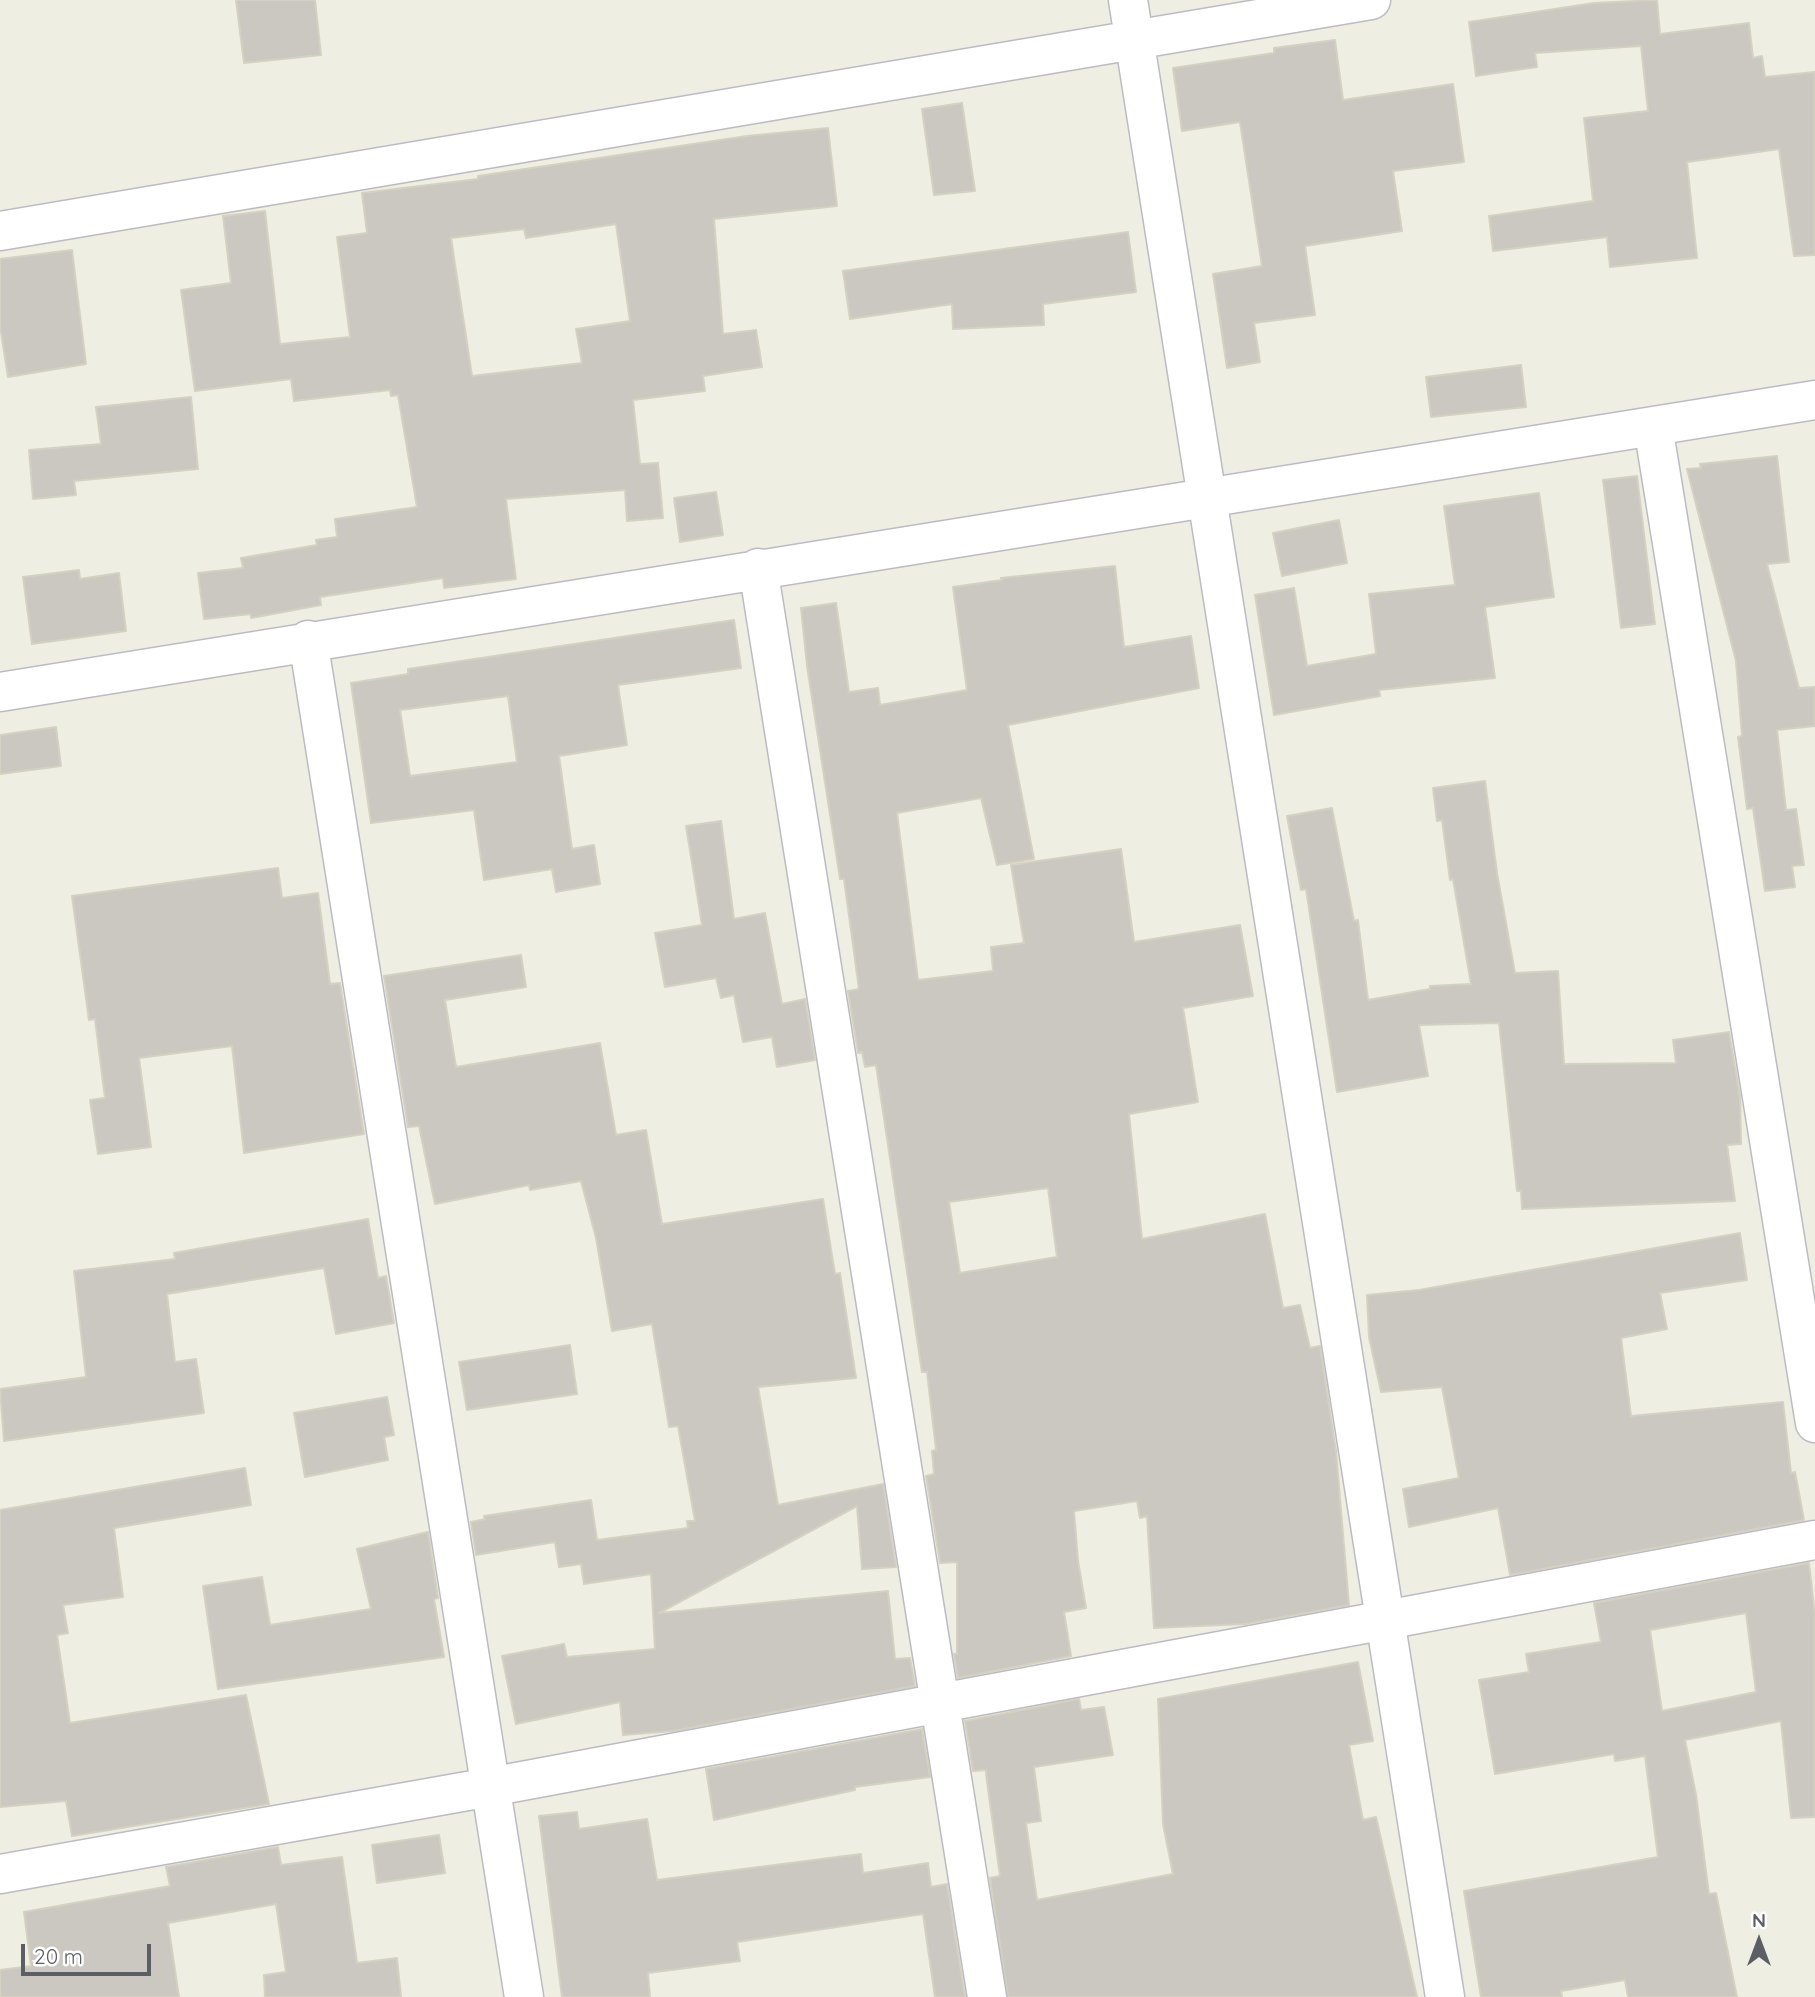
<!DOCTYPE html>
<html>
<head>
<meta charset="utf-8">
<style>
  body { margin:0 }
  #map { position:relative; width:1815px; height:1997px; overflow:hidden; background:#efeee3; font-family:Quicksand,sans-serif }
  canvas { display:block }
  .north { position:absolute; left:1724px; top:1906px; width:70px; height:70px; -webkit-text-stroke:5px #fff; paint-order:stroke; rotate:0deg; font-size:19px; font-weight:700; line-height:28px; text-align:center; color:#5b5e65 }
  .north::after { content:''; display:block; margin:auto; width:24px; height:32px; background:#5b5e65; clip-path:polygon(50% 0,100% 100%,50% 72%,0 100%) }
  .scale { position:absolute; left:21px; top:1944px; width:130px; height:32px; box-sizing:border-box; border:4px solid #5b5e65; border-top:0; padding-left:9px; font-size:21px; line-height:24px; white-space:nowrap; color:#5b5e65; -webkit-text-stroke:5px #fff; paint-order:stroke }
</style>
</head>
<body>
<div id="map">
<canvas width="1815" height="1997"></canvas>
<div class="north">N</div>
<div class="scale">20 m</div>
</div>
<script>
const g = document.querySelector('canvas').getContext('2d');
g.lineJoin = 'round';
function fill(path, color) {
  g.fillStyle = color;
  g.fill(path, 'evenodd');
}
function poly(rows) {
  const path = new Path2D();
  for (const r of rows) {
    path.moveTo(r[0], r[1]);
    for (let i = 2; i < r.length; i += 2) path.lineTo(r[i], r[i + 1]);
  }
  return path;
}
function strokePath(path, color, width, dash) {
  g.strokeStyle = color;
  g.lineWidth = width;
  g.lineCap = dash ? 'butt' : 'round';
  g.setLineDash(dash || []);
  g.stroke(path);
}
const building = poly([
  [236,0,315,0,321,55,244,63,236,0],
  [1657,0,1660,34,1749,23,1753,58,1762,56,1765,77,1815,72,1815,255,1794,256,1779,149,1687,162,1697,258,1610,267,1607,237,1493,251,1489,216,1593,201,1584,118,1648,111,1641,46,1535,53,1537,67,1476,76,1469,22,1594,3,1657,0],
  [1335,40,1343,100,1453,84,1464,162,1393,171,1402,231,1305,246,1315,315,1254,323,1260,362,1227,368,1213,274,1262,266,1240,122,1182,131,1173,68,1274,53,1274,48,1335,40],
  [962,103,975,191,934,195,922,109,962,103],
  [828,128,837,206,714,219,723,334,756,330,762,367,703,376,705,391,633,400,640,464,658,463,663,518,627,521,625,490,506,499,516,579,444,588,443,578,320,597,321,605,251,618,251,614,204,619,198,573,243,568,241,558,317,545,316,540,337,537,335,519,417,507,398,395,391,396,390,390,294,401,291,379,195,391,181,290,231,283,223,216,265,211,280,344,350,337,337,237,367,233,362,193,478,179,478,176,747,136,828,128],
  [616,224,630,321,576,329,582,363,472,376,451,238,524,229,526,238,616,224],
  [1128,232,1136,292,1043,304,1044,325,953,329,952,304,850,319,843,271,1128,232],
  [72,250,86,364,8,377,0,326,0,259,72,250],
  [1521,365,1526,407,1431,417,1426,377,1521,365],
  [191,397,198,469,74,481,76,495,33,499,29,450,101,444,96,407,191,397],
  [1777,456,1789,562,1767,564,1799,688,1815,687,1815,726,1777,730,1786,810,1796,809,1804,865,1792,866,1795,887,1765,891,1753,808,1747,809,1738,737,1742,736,1736,661,1687,469,1701,468,1700,464,1777,456],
  [1637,476,1655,624,1621,628,1603,480,1637,476],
  [716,492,723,535,680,542,674,498,716,492],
  [1539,493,1554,597,1485,607,1495,678,1379,690,1380,696,1274,715,1255,595,1294,588,1307,666,1376,654,1369,594,1455,585,1444,506,1539,493],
  [1339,520,1347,563,1282,576,1273,533,1339,520],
  [1115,566,1124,647,1191,636,1199,688,1008,725,1034,859,997,865,981,798,897,813,918,980,993,971,991,947,1024,943,1011,865,1121,849,1134,942,1240,925,1253,996,1183,1008,1198,1102,1129,1114,1142,1239,1265,1214,1283,1308,1300,1305,1310,1348,1320,1346,1336,1451,1349,1605,1245,1624,1154,1628,1147,1516,1140,1518,1137,1501,1074,1511,1078,1561,1086,1608,1064,1612,1071,1656,958,1678,954,1654,957,1654,957,1562,940,1563,926,1476,934,1474,932,1451,936,1450,927,1372,922,1372,876,1065,865,1067,862,1052,858,1053,848,991,859,989,844,879,840,879,807,666,801,608,836,603,849,692,878,688,880,705,967,690,953,587,1002,580,1001,578,1115,566],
  [1048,1188,1057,1257,960,1273,949,1202,1048,1188],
  [79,570,80,579,119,573,126,631,32,644,23,577,79,570],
  [734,620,741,668,618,685,627,745,559,756,572,849,594,845,600,884,556,892,552,869,484,880,474,810,371,823,351,683,408,674,408,669,734,620],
  [508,696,517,762,410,776,400,710,508,696],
  [56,727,61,766,0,774,0,735,56,727],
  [1485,781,1497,873,1515,973,1558,971,1564,1064,1676,1063,1673,1040,1729,1032,1740,1096,1741,1144,1727,1145,1735,1201,1522,1209,1521,1191,1517,1191,1499,1023,1419,1025,1428,1076,1337,1092,1306,889,1301,890,1287,816,1332,808,1354,921,1358,920,1368,1000,1430,989,1430,986,1471,984,1453,879,1450,880,1442,820,1437,821,1433,788,1485,781],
  [721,821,734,919,765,913,782,1004,805,999,815,1060,777,1067,772,1037,743,1042,734,995,721,998,716,978,665,987,655,933,702,925,686,826,721,821],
  [278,868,282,898,318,893,330,984,340,983,364,1134,244,1153,232,1046,139,1058,151,1147,98,1154,90,1100,105,1098,95,1019,89,1020,72,896,278,868],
  [521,955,526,987,445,1000,456,1067,600,1043,616,1135,646,1130,662,1224,823,1199,835,1274,840,1273,856,1378,758,1387,778,1505,883,1484,896,1567,862,1569,857,1506,659,1613,888,1591,895,1659,910,1658,915,1686,673,1731,623,1735,620,1702,516,1724,502,1656,564,1644,567,1657,655,1649,651,1574,584,1584,581,1564,559,1567,555,1542,476,1555,471,1522,485,1519,484,1516,591,1500,597,1540,688,1528,687,1521,695,1521,678,1426,669,1427,652,1324,612,1331,596,1238,581,1181,530,1190,529,1185,435,1204,419,1126,408,1127,384,976,521,955],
  [368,1219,378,1278,386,1276,394,1323,336,1334,324,1268,167,1294,175,1362,196,1359,204,1413,4,1441,0,1389,86,1377,74,1271,175,1259,174,1253,368,1219],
  [1740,1233,1747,1280,1660,1293,1667,1329,1621,1338,1631,1416,1783,1402,1791,1473,1795,1472,1804,1520,1510,1575,1498,1508,1409,1527,1403,1489,1459,1478,1442,1387,1381,1392,1369,1337,1367,1295,1419,1290,1740,1233],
  [570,1345,577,1394,467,1410,459,1362,570,1345],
  [387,1397,394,1435,384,1437,388,1460,305,1477,294,1413,387,1397],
  [245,1468,251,1505,114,1528,123,1597,63,1605,68,1633,57,1635,70,1723,246,1695,269,1804,72,1836,66,1801,0,1807,0,1510,245,1468],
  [428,1532,438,1598,434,1599,444,1657,218,1689,203,1586,262,1577,270,1625,371,1609,357,1549,428,1532],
  [1809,1563,1815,1616,1815,1817,1791,1818,1781,1721,1685,1740,1696,1795,1709,1894,1716,1893,1737,1997,1628,1997,1625,1980,1561,1991,1562,1997,1481,1997,1464,1891,1658,1857,1645,1756,1615,1761,1614,1754,1495,1774,1479,1680,1529,1672,1526,1654,1601,1642,1594,1603,1809,1563],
  [1746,1613,1756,1692,1662,1711,1650,1630,1746,1613],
  [1358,1662,1373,1741,1349,1745,1363,1820,1376,1817,1417,1997,1008,1997,990,1878,1000,1876,986,1774,986,1770,973,1771,965,1721,1079,1699,1081,1710,1104,1707,1113,1755,1034,1767,1041,1821,1026,1823,1037,1900,1173,1874,1163,1824,1158,1699,1358,1662],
  [922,1729,930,1777,855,1787,855,1790,714,1820,706,1769,922,1729],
  [577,1812,579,1829,647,1819,657,1880,861,1854,863,1873,928,1863,931,1887,947,1884,965,1997,935,1997,923,1914,737,1942,740,1961,648,1973,650,1997,562,1997,539,1816,577,1812],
  [439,1835,445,1873,377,1883,372,1845,439,1835],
  [278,1847,281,1865,342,1857,357,1963,397,1958,401,1997,265,1997,264,1975,286,1972,276,1904,168,1923,179,1997,0,1997,0,1970,31,1966,24,1912,170,1886,166,1867,278,1847]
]);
fill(building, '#cac8c0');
strokePath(building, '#d4d1c1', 2);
const minor = poly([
  [1128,0,1445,1997],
  [0,231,1371,0],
  [1653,426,1815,1423],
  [758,568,987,1997],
  [308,640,524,1997],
  [0,692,1815,400],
  [0,1874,490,1787,1815,1540]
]);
strokePath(minor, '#bbbcc3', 41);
strokePath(minor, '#fff', 38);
</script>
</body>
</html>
